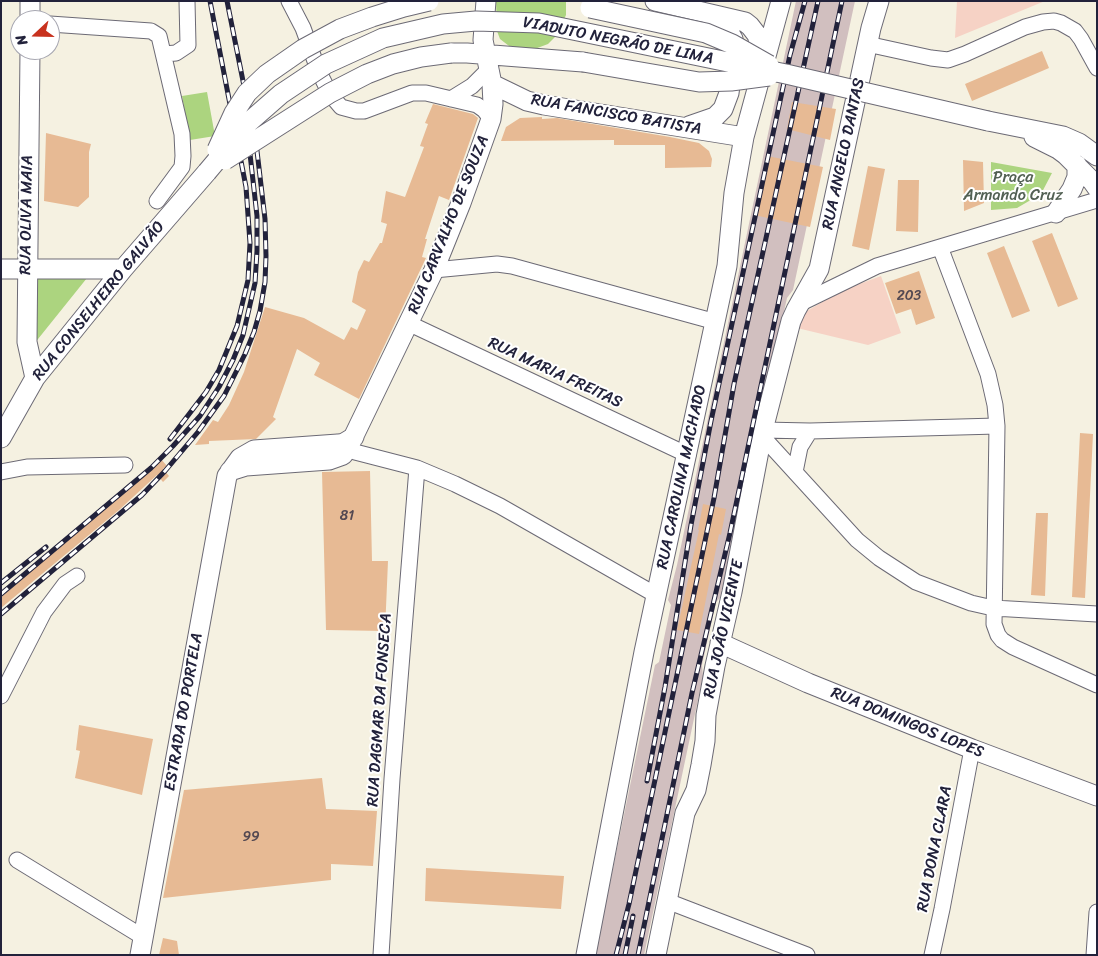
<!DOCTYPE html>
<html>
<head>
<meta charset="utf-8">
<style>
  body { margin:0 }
  #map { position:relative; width:1098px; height:956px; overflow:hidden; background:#f5f1e1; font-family:Sriracha,sans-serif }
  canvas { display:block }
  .frame { position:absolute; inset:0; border:2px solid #22223b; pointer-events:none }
  .north { position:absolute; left:10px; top:10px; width:50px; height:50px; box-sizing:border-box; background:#fff; border:1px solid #a7a7b1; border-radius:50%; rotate:249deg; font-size:14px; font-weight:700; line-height:20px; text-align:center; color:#22223b }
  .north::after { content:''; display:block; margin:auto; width:18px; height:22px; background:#c8321e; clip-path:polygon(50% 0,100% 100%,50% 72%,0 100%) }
</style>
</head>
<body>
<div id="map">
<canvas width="1098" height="956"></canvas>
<div class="frame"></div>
<div class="north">N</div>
</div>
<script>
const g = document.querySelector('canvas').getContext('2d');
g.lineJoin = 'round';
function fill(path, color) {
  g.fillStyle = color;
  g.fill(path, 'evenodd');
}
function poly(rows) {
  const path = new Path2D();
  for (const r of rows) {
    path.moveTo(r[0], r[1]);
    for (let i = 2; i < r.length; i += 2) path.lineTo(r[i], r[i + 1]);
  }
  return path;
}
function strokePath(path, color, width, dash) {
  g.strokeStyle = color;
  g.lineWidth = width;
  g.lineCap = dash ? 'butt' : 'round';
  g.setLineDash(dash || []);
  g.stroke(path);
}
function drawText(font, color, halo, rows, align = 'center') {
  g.font = font + ' Sriracha,sans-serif';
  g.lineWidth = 4;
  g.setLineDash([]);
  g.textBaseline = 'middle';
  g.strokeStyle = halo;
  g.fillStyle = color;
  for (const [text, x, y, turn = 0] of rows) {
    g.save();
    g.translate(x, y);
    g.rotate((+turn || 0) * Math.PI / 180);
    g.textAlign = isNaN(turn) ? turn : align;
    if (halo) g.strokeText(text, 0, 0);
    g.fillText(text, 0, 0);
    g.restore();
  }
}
fill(poly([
  [957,1,1045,1,955,38],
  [881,276,901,333,868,345,797,328,800,315,843,290]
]), '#f6d2c5');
fill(poly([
  [796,1,855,1,793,290,787,298,720,598,716,602,702,665,703,676,644,955,595,955,655,665,659,662,671,605,668,600,677,565]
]), '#d1bfbf');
fill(poly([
  [496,1,566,1,566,15,556,36,548,44,532,50,513,49,500,39,497,31],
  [207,92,215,136,190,140,182,96],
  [991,162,1052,173,1041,194,1017,208,991,210],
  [35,278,87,278,34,344]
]), '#acd47f');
fill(poly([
  [1042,51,1049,68,972,101,965,84],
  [792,102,836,109,830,140,787,129],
  [433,104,473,114,478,118,449,200,439,196,425,239,427,239,422,257,426,258,359,399,314,375,320,363,297,349,273,417,276,419,256,439,209,441,209,444,195,445,213,420,218,422,229,405,244,372,265,307,304,318,344,340,351,327,357,330,366,310,352,302,358,272,364,260,369,262,380,243,382,243,387,224,381,222,386,191,405,197,424,147,420,146,428,124,425,123],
  [542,117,542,119,557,118,670,137,699,143,709,151,712,159,711,167,665,168,665,145,614,145,614,140,501,141,506,127,520,118],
  [46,133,91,144,89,152,89,197,78,207,44,201],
  [767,156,823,167,810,227,754,215],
  [963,160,983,162,984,203,964,211],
  [868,166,885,169,869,250,852,246],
  [898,180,919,180,918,232,896,231],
  [1052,233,1078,299,1058,307,1032,241],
  [1004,246,1030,311,1012,318,987,253],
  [919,271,935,318,916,325,911,309,896,314,885,283],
  [1080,433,1093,434,1085,598,1072,597],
  [161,459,167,466,163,469,169,476,163,482,157,475,119,510,1,608,1,597],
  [370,471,372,561,388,561,385,631,326,630,322,472],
  [703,504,726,509,721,535,719,534,699,634,677,630,699,530,698,530],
  [1036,513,1048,513,1045,596,1031,595],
  [79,725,153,739,142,795,75,778,80,751,76,750],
  [322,778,326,809,377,811,373,866,331,864,331,880,163,898,184,790],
  [426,868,564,876,561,909,425,901],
  [163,938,177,941,179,955,159,955]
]), '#e7ba94');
const minor = poly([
  [289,1,303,28,319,72,330,94,341,107,356,111,364,111,412,93,426,93,477,105,484,110,491,119],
  [50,24,151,31,159,36,182,134,183,156,182,167,157,201],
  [867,44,931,58,948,60,965,54,1025,27,1043,22,1054,21,1061,23,1075,31,1081,39,1097,68],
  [164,54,176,53,188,45,187,1],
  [451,99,472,86,488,70],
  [940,247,988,374,995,405,997,426,994,624,998,635,1002,640,1013,647,1097,685],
  [434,270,497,264,512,266,716,322],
  [799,304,877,266,1097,200],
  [408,323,688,455],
  [763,430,810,431,997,426],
  [762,436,857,540,879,558,916,582,971,603,993,608,1097,614],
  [349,446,355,452,417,468,455,484,500,506,656,595],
  [1,472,27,467,125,465],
  [795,472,800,447,810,431],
  [1,696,44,612,65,584,77,576],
  [17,860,143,937],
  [667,901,807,955],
  [381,955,392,779,417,468],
  [932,955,942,909,972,749],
  [1094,955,1097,912]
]);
const major = poly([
  [655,1,745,22,750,26,757,35,764,60],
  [30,20,30,1],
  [30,50,27,342,35,378],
  [451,53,467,53,583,62],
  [492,84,527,101,544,105,744,137],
  [988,121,1063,136,1079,143,1097,156],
  [689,126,715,117,723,109,729,93,735,48,733,39,726,27,709,14],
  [1034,137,1058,149,1066,155,1092,181,1097,188],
  [1056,213,1072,189,1077,177,1077,165],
  [1,269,123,269],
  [1,438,35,378,123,269,207,172],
  [230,471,246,466,329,460,343,455,349,446,434,270,461,203,491,119,493,104,492,84,483,40,486,1],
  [720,643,808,683,972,749,1097,796],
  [140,955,227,476,240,458,254,450,338,444,344,443,354,437],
  [586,955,644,652,727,266,734,193,744,137,781,1],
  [656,955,685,813,696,790,701,765,705,741,706,715,715,666,732,592,763,430,791,321,796,310,819,269,871,28,879,1]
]);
strokePath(minor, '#6c6a75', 17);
strokePath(major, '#6c6a75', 21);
strokePath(minor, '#fff', 15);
strokePath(major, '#fff', 19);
const rail = poly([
  [170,439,206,392,219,370,237,326,248,280,250,243,246,187,210,1],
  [1,583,46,547],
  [1,594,151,468,173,446,200,416,219,387,233,360,243,335,255,283,257,251,257,216,250,154],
  [1,614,142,495,165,471,198,432,224,396,245,354,254,332,260,311,265,282,266,256,265,219,257,151,227,1],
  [647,781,665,687,691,525,711,421,790,55,805,1],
  [616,955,629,904,714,498,734,384,818,1],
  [625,955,633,916],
  [638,955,692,693,730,533,842,1]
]);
strokePath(rail, '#22223b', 5);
strokePath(rail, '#fff', 3, [9]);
const majorBridge = poly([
  [590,8,706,33,732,44,769,65],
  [583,62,699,82,731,81,769,76],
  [217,150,234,113,247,93,267,74,303,49,340,29,372,17,404,7,429,1],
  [225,160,330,93,367,74,393,64,421,57,451,53],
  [207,172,249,122,281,94,326,64,383,38,443,24,476,21,539,23,786,74,988,121]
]);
strokePath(majorBridge, '#6c6a75', 21, []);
strokePath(majorBridge, '#fff', 19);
drawText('14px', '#534851', null, [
  ["203",909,296],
  ["81",347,516],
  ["99",251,837]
]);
drawText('16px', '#22223b', '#fff', [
  ["VIADUTO NEGRÃO DE LIMA",618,41,11],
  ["RUA FANCISCO BATISTA",616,115,10],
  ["RUA ANGELO DANTAS",844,154,-78],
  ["RUA OLIVA MAIA",27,215,-89],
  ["RUA CARVALHO DE SOUZA",449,225,-68],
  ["RUA CONSELHEIRO GALVÃO",99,301,-51],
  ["RUA MARIA FREITAS",555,373,25],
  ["RUA CAROLINA MACHADO",682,477,-78],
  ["RUA JOÃO VICENTE",724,629,-78],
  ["RUA DAGMAR DA FONSECA",380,710,-86],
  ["ESTRADA DO PORTELA",184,712,-80],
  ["RUA DOMINGOS LOPES",907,723,22],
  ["RUA DONA CLARA",935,849,-79]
]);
drawText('16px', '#526053', '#fff', [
  ["Praça",1013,178],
  ["Armando Cruz",1013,196]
]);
</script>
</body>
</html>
